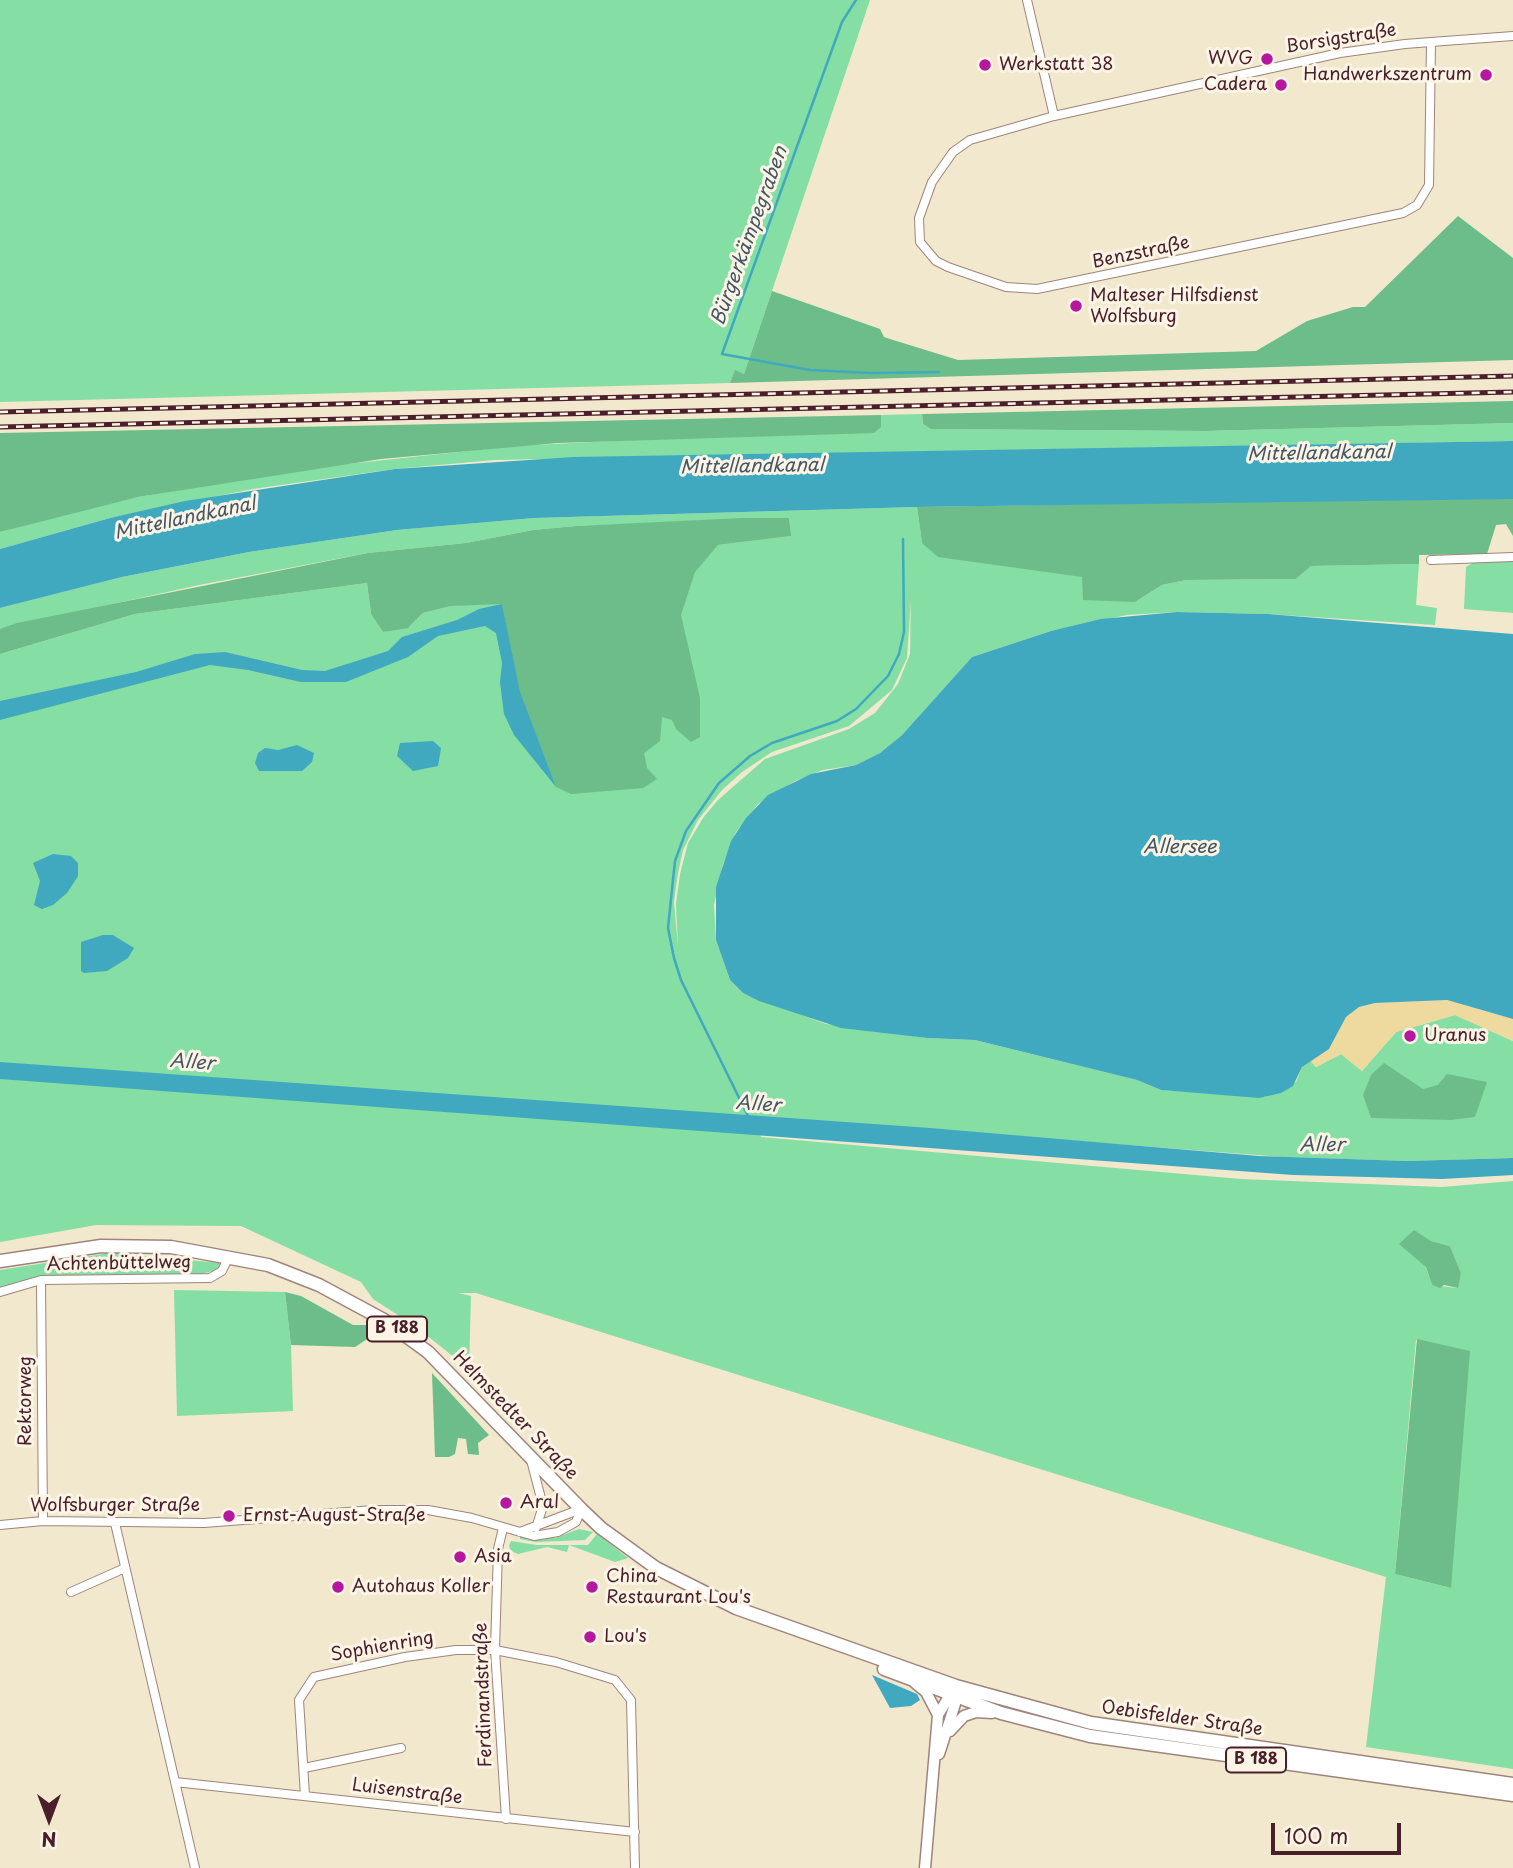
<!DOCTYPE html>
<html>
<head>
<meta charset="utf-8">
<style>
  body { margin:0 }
  #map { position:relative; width:1513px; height:1868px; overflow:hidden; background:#f1e8cd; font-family:"Playpen Sans",sans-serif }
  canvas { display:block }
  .north { position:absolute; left:14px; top:1784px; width:70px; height:70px; -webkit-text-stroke:5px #fcf5e5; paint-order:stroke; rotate:180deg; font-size:19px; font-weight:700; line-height:28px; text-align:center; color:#4a1f2b }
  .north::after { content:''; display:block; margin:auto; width:24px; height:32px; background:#4a1f2b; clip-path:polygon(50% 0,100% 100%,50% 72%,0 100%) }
  .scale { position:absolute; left:1271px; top:1823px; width:130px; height:32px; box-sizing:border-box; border:4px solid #4a1f2b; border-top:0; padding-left:9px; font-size:21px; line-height:24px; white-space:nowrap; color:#4a1f2b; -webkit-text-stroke:5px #fcf5e5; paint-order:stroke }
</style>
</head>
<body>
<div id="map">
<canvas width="1513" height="1868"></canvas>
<div class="north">N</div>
<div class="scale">100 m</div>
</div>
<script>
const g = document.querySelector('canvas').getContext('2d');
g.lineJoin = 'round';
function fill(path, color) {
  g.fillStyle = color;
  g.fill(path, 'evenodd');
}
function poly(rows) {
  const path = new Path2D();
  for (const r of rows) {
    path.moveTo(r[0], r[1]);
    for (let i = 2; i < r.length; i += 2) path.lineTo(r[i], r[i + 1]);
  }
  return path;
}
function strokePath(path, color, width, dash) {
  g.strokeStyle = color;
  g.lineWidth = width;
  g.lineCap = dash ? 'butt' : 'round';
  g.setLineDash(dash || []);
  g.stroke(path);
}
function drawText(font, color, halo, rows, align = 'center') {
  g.font = font + ' "Playpen Sans",sans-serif';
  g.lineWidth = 6;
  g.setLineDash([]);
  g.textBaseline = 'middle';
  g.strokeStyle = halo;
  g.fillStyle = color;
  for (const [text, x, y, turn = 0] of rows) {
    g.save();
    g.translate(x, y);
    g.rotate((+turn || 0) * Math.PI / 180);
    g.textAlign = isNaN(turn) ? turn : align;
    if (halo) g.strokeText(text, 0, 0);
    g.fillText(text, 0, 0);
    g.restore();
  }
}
fill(poly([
  [0,0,870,0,744,374,735,371,730,383,0,402],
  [922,414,923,424,931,429,1205,431,1513,423,1513,441,494,460,395,469,253,489,110,518,0,549,0,532,60,515,138,497,310,468,515,446,881,427,881,415],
  [917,507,922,543,1083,577,1135,602,1162,585,1186,580,1296,579,1311,566,1419,564,1416,605,1437,608,1435,625,1268,614,1177,612,1127,615,1051,631,972,657,902,735,880,753,856,765,823,770,795,781,758,804,736,832,723,864,714,905,716,940,730,980,743,993,826,1024,927,1038,975,1040,1137,1080,1161,1090,1264,1097,1296,1082,1302,1067,1309,1059,1316,1067,1341,1054,1362,1071,1396,1032,1455,1015,1513,1041,1513,1158,1407,1161,1283,1157,753,1116,761,1137,1241,1179,1442,1187,1513,1181,1513,1769,1366,1747,1386,1577,476,1293,458,1293,471,1296,469,1369,415,1326,373,1299,361,1282,241,1226,96,1225,0,1242,0,654,135,614,367,583,371,614,383,632,410,626,423,613,451,606,468,604,718,545,790,536,789,518,576,526,533,530,466,543,368,553,199,585,0,629,0,608,122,577,249,552,397,530,534,518],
  [911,599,910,654,898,684,875,713,849,729,765,759,718,800,703,818,688,843,680,874,676,904,678,947,674,902,678,873,683,850,698,820,722,790,742,772,772,752,849,726,892,690,907,658],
  [1413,1230,1431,1241,1450,1246,1461,1273,1457,1288,1432,1285],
  [1416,1340,1417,1340,1451,1588,1395,1574],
  [1513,553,1513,613,1464,609,1466,567,1487,554],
  [110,1253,221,1263,217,1270,193,1276,41,1276,0,1288,0,1270],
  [174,1290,285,1292,291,1345,293,1411,177,1416],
  [579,1529,593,1532,585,1540,536,1542,520,1539,520,1536,555,1538],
  [597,1534,628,1558,615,1562,569,1545,567,1552,547,1547,518,1554,511,1551,509,1546,511,1541,536,1545,588,1545]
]), '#85dea3');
fill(poly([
  [1458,216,1513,258,1513,360,730,383,735,370,744,374,772,291,880,329,884,337,890,339,958,360,1256,351,1307,321,1353,307,1365,307],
  [1513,401,1513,423,1205,431,931,429,923,424,922,414],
  [881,415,881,427,874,433,558,443,381,459,138,497,0,532,0,433],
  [1509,497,1513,499,1513,536,1506,524,1496,525,1487,554,1419,555,1419,564,1311,566,1296,579,1186,580,1162,585,1135,602,1083,600,1082,577,938,557,922,543,917,507],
  [743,518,789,518,791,536,718,545,695,572,681,615,700,698,700,737,691,742,676,729,672,720,662,717,660,741,644,753,647,768,657,779,643,788,571,794,556,787,519,692,502,604,451,606,423,613,408,628,383,632,371,614,367,583,135,614,0,654,0,629,17,623,368,553,466,543,533,530,576,526],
  [1384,1063,1423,1089,1438,1085,1447,1074,1487,1082,1475,1117,1451,1120,1371,1118,1363,1095,1371,1075],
  [1414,1230,1431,1241,1450,1246,1461,1273,1458,1288,1444,1285,1440,1288,1432,1285,1426,1267,1399,1244],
  [285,1292,301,1296,353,1325,373,1325,372,1336,355,1347,291,1345],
  [1417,1339,1470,1351,1451,1588,1395,1574],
  [432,1373,489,1435,478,1443,479,1455,468,1454,466,1439,458,1438,455,1454,449,1457,435,1457]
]), '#6cbd89');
fill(poly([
  [1447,1000,1513,1019,1513,1041,1455,1015,1396,1032,1362,1071,1341,1054,1316,1067,1309,1059,1329,1049,1346,1017,1359,1007,1375,1003]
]), '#eeda9e');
fill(poly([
  [1513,441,1513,499,917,507,534,518,397,530,249,552,122,577,0,608,0,549,110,518,185,501,395,469,573,457],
  [502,604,520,692,556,787,514,735,504,714,500,682,502,663,496,633,485,626,438,636,408,657,346,682,301,682,248,670,210,665,0,720,0,701,136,672,195,654,225,652,302,670,325,671,388,651,402,637,457,620,479,609],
  [1177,612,1268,614,1513,634,1513,1019,1447,1000,1375,1003,1359,1007,1346,1017,1329,1049,1302,1067,1293,1086,1281,1093,1259,1098,1161,1090,1137,1080,975,1040,927,1038,841,1028,759,1001,743,993,730,980,716,940,716,887,731,841,746,818,768,795,811,774,856,765,880,753,902,735,972,657,1051,631,1101,619],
  [433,741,441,748,438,766,413,771,397,756,400,743],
  [297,745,314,753,312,762,302,771,259,771,255,763,258,753,265,748,278,750],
  [53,854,71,856,78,863,78,876,67,893,53,905,42,909,34,905,40,881,33,863],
  [103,935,113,935,134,948,128,958,107,971,84,973,81,971,81,942],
  [0,1062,930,1128,1259,1156,1407,1161,1513,1158,1513,1175,1442,1179,1293,1175,0,1079],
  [872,1675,917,1694,920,1700,911,1706,890,1708]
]), '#40a9bf');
strokePath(poly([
  [856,0,842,22,722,354,810,370,871,373,939,372],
  [748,1116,681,980,674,958,668,928,675,861,686,831,719,783,750,756,772,743,837,721,856,709,888,676,899,654,904,632,903,539]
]), '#40a9bf', 2.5);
const minor = poly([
  [1027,0,1054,116],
  [1431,42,1429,185,1417,205,1403,213,1037,289,1006,287,948,267,936,261,920,242,919,218,932,182,953,152,970,140,1054,116,1340,53,1405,44,1431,42,1513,36],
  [1431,560,1513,557],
  [41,1280,43,1521],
  [0,1292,41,1280,210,1278,222,1271,229,1256],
  [531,1460,543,1506,536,1528],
  [115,1523,195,1868],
  [0,1525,43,1521,204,1523,374,1510,428,1510,472,1518,534,1536,558,1532,576,1522,581,1509],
  [503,1528,498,1549,495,1650,506,1819],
  [520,1532,581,1509],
  [71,1592,125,1568],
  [304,1768,401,1748],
  [175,1782,635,1832],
  [305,1796,299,1700,314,1677,405,1657,456,1650,495,1650,556,1662,615,1680,631,1700,635,1868]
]);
const secondary = poly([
  [915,1683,926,1692,938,1715],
  [950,1731,964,1716,976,1712,992,1713],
  [939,1754,955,1704,956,1688],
  [925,1868,938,1715,954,1688]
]);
const primary = poly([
  [0,1261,101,1246,171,1247,268,1265,319,1285,384,1320,428,1352,581,1509,601,1528,656,1568,736,1608,956,1686,1091,1723,1513,1784],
  [884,1669,1001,1713,1090,1736,1513,1795]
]);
strokePath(minor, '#9e847c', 10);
strokePath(secondary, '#9e847c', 13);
strokePath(primary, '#9e847c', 15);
strokePath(minor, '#fff', 8);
strokePath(secondary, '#fff', 10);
strokePath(primary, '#fff', 12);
const rail = poly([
  [0,412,1513,376],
  [0,427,1513,392]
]);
strokePath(rail, '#4a1f2b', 5);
strokePath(rail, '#fcf5e5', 2.5, [8]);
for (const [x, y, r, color] of [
  [1267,59,7,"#b5179e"],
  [985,65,7,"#b5179e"],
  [1486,75,7,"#b5179e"],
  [1281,85,7,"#b5179e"],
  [1076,306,7,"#b5179e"],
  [1410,1036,7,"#b5179e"],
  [506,1503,7,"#b5179e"],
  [229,1516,7,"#b5179e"],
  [460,1557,7,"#b5179e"],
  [338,1587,7,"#b5179e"],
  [592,1587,7,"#b5179e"],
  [590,1637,7,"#b5179e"]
]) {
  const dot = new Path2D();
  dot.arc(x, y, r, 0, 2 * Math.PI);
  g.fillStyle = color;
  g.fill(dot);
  strokePath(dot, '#fcf5e5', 2.5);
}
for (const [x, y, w] of [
  [397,1329,60],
  [1256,1760,60]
]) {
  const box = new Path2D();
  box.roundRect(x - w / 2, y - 12.5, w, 25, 5);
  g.fillStyle = '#fcf5e5';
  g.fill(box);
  strokePath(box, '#4a1f2b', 2);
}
drawText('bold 16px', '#4a1f2b', null, [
  ["B 188",397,1329],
  ["B 188",1256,1760]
]);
drawText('18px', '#4a1f2b', '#fcf5e5', [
  ["Borsigstraße",1341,39,-9],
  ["Benzstraße",1141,253,-12],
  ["Achtenbüttelweg",119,1264,-1],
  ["Rektorweg",26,1401,-90],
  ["Helmstedter Straße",515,1416,46],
  ["Wolfsburger Straße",115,1506],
  ["Sophienring",382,1647,-10],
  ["Ferdinandstraße",484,1695,-92],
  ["Oebisfelder Straße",1182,1719,8],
  ["Luisenstraße",407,1792,7]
]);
drawText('18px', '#4a1f2b', '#fcf5e5', [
  ["WVG",1253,59,"right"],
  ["Werkstatt 38",999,65],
  ["Handwerkszentrum",1472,75,"right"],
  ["Cadera",1267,85,"right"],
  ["Malteser Hilfsdienst",1090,296],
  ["Wolfsburg",1090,317],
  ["Uranus",1424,1036],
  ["Aral",520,1503],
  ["Ernst-August-Straße",243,1516],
  ["Asia",474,1557],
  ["China",606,1577],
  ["Restaurant Lou's",606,1598],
  ["Autohaus Koller",352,1587],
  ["Lou's",604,1637]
], 'left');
drawText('italic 19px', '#465666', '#fcf5e5', [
  ["Bürgerkämpegraben",750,236,-70],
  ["Mittellandkanal",1319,454,-1],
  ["Mittellandkanal",752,467,-1],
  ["Mittellandkanal",185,519,-12],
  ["Allersee",1180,848],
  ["Aller",192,1063,4],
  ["Aller",758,1105,4],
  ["Aller",1322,1146]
]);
</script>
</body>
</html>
